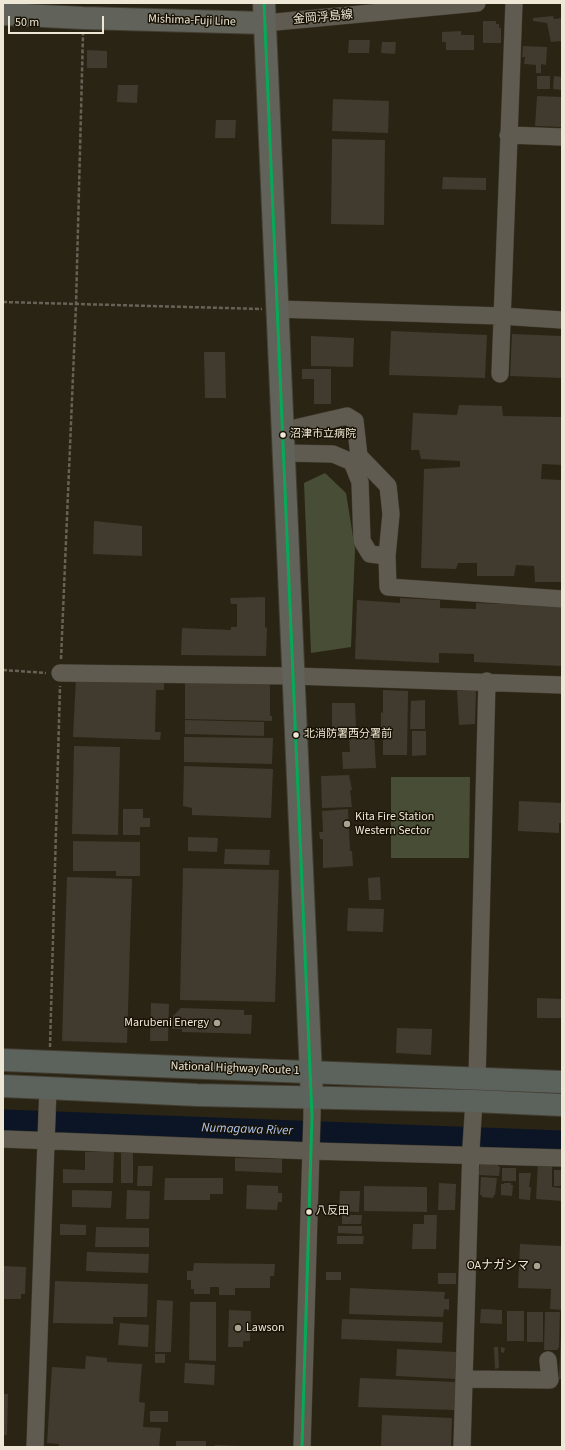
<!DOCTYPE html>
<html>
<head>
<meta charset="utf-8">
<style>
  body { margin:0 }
  #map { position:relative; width:565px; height:1450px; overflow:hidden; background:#2a2414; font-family:"Source Sans 3",sans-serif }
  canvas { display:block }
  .frame { position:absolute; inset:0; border:4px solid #eee7d5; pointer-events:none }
  .scale { position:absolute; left:8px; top:16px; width:96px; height:18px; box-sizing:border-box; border:2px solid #eee7d5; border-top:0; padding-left:5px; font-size:12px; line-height:14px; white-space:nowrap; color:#eee7d5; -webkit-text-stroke:3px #181306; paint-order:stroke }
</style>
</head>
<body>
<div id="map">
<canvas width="565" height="1450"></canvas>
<div class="frame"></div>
<div class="scale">50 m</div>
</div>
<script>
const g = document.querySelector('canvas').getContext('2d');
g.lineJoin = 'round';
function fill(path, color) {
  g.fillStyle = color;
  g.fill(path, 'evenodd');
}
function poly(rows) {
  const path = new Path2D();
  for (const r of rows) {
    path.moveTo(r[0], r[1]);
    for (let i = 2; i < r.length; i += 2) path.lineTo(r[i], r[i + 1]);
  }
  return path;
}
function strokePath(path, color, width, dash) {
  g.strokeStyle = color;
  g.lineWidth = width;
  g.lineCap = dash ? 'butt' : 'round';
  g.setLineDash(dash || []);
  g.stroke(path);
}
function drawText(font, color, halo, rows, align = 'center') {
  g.font = font + ' "Source Sans 3","Noto Sans JP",sans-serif';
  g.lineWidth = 3;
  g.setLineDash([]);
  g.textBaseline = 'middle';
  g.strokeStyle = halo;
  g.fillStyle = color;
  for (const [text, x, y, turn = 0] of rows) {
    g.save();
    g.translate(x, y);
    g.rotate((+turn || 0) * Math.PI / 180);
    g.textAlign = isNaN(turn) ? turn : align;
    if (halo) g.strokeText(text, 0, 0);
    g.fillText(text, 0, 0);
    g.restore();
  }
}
fill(poly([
  [325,473,346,493,355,549,351,647,311,653,304,483],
  [391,777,470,777,469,858,391,858]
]), '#484e35');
strokePath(poly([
  [3,1121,562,1142]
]), '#0c1525', 23);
fill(poly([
  [553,16,554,19,562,18,562,41,551,42,547,23,533,21,533,18],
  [483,21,496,21,496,24,499,24,499,28,501,28,501,43,483,43],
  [461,31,461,35,474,35,474,50,446,50,446,42,442,42,442,32],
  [349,40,370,40,369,53,348,53],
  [382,42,396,42,395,54,381,53],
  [523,46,547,47,546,65,541,64,541,73,536,73,536,65,524,64,525,57,522,57],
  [87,50,107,51,107,68,87,68],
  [537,76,550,76,550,89,537,89],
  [554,76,562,77,562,90,553,89],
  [118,85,138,85,137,103,117,102],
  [537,96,562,97,562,127,535,126],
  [333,99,389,101,388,133,332,131],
  [216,120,236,120,235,138,215,138],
  [332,139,385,140,384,225,331,224],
  [443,177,486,178,486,190,442,189],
  [391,331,487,335,485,378,389,375],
  [512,334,562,336,562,378,510,376],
  [311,336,354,338,353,367,311,366],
  [204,352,225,352,226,398,205,398],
  [302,369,331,369,331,404,314,404,314,379,302,379],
  [459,405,502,406,503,416,562,417,562,465,542,464,541,479,562,480,562,582,535,582,534,566,516,565,514,576,477,576,477,563,458,563,456,569,421,568,424,469,460,467,460,461,421,459,419,450,411,450,413,413,457,415],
  [94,521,142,526,142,556,93,554],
  [265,597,265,628,267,627,266,656,181,655,182,628,231,630,231,627,237,627,237,604,231,604,230,598],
  [400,598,440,600,440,608,476,609,476,603,562,606,562,666,474,662,474,654,439,653,439,663,355,659,357,600,400,603],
  [76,677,164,680,164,690,156,690,155,732,161,732,160,740,73,737],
  [185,682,270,684,270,716,272,716,272,721,185,719],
  [383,690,408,691,407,755,383,755,383,733,381,733,381,712,383,713],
  [476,690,475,724,459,725,457,691],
  [425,700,425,729,410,729,411,701],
  [332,703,355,703,356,728,332,728],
  [185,720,264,722,264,736,185,734],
  [412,731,426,731,426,755,412,756],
  [374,733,376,768,343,769,342,752,350,752,349,735],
  [184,737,273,738,272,764,184,762],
  [74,746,120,747,118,835,72,834],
  [184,766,273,769,271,818,192,815,192,808,183,806],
  [349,775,352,790,350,790,352,807,322,808,321,776],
  [519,801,562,803,562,823,559,823,559,833,518,831],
  [123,809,143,809,143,818,150,818,150,827,140,827,140,835,123,835],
  [348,809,350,851,352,851,353,866,323,868,323,839,320,839,319,832,323,832,322,811],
  [188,837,218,838,217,852,188,851],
  [73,841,140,842,140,876,116,876,116,871,73,871],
  [225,849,270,850,269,865,224,864],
  [183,868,279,870,275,1002,180,1000],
  [67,877,132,879,127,1043,62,1041],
  [380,877,381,900,369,900,368,878],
  [348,908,384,909,383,932,347,931],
  [537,998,562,999,562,1018,537,1018],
  [151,1003,169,1004,168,1041,150,1041],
  [181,1008,244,1010,244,1015,252,1015,251,1034,182,1032,182,1029,172,1029,173,1016],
  [397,1028,432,1029,431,1055,396,1053],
  [85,1152,114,1152,113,1183,63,1183,63,1169,85,1170],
  [121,1153,133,1153,133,1183,121,1183],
  [235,1158,282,1159,282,1173,235,1171],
  [480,1161,498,1161,498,1166,500,1167,499,1176,479,1175],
  [538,1162,552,1162,552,1187,562,1188,562,1201,536,1199],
  [138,1166,153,1166,152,1186,137,1186],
  [502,1168,516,1168,516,1181,502,1181],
  [554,1170,562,1170,562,1186,554,1186],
  [519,1173,531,1173,529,1187,531,1187,530,1200,519,1199],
  [481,1177,497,1178,495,1195,494,1195,493,1198,482,1197,482,1195,480,1195],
  [165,1178,223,1178,223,1194,210,1194,210,1200,164,1200],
  [439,1183,456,1184,455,1210,438,1210],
  [504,1183,511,1183,511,1185,513,1185,512,1196,501,1195,501,1184,504,1184],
  [247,1185,278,1186,278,1193,282,1193,282,1202,278,1202,277,1210,246,1209],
  [364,1186,427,1187,427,1212,364,1211],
  [72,1190,112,1191,111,1208,72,1207],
  [127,1190,150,1191,149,1219,126,1219],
  [340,1191,360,1191,359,1212,339,1211],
  [342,1215,362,1215,361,1224,342,1224],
  [424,1215,437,1215,436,1249,412,1249,413,1224,424,1224],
  [60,1224,86,1225,86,1235,60,1235],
  [338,1226,362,1226,362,1234,338,1233],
  [96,1227,149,1228,149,1247,95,1247],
  [337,1236,364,1236,363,1244,337,1244],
  [520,1244,562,1246,562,1310,550,1309,551,1289,518,1288],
  [87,1252,149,1254,148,1273,86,1271],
  [194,1263,275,1264,274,1276,270,1276,270,1288,235,1288,235,1295,219,1295,219,1287,210,1287,210,1294,194,1294,194,1289,191,1289,191,1280,187,1280,187,1271,193,1271],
  [3,1266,26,1267,25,1294,21,1294,21,1299,3,1299],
  [326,1272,341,1272,341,1280,326,1280],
  [438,1273,456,1273,456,1284,438,1284],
  [55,1281,148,1284,147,1317,113,1317,113,1324,53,1323],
  [350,1288,445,1292,444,1299,449,1299,449,1310,444,1309,443,1317,349,1314],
  [157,1300,173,1301,171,1352,155,1352],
  [190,1302,216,1302,216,1361,189,1360],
  [481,1309,502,1310,502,1324,480,1323],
  [229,1310,251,1311,250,1341,243,1341,243,1347,228,1347],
  [507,1311,524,1311,524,1341,507,1341],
  [527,1312,543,1312,543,1342,527,1342],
  [545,1312,560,1312,559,1347,557,1350,544,1350],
  [342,1319,443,1322,442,1343,341,1339],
  [120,1323,149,1325,148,1347,118,1345],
  [561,1333,562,1333,562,1379,559,1379],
  [494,1347,498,1347,499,1368,495,1369],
  [501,1347,505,1348,504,1353,501,1352],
  [397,1349,457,1352,456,1379,396,1376],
  [155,1354,165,1354,165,1363,155,1363],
  [86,1356,107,1358,107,1362,142,1364,139,1402,145,1403,143,1427,161,1428,159,1447,59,1447,59,1444,47,1443,52,1367,85,1369],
  [185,1363,215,1365,214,1385,184,1383],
  [360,1378,456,1382,455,1410,358,1407],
  [3,1394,8,1394,7,1435,3,1435],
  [150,1411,168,1411,168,1422,150,1422],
  [382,1415,452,1418,451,1447,381,1447],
  [176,1441,206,1441,206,1447,176,1447],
  [215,1445,241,1446,241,1447,215,1447]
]), '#403b2e');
const minor = poly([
  [265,23,477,3],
  [508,135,562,137],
  [276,309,501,316,562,320],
  [500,374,514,3],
  [282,431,347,416,355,421,359,456,388,486,391,514,387,556,370,554,362,541,360,482,352,462,333,454,283,453],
  [387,556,388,587,562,599],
  [60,673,293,676,562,685],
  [477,1079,487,681],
  [3,1139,311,1151,562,1158],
  [464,1379,550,1380,548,1360],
  [35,1447,48,1087],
  [302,1447,312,1116,312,1098],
  [462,1447,471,1148,474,1101]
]);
const major = poly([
  [264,3,312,1098],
  [3,14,83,18,265,23]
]);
const highway = poly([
  [3,1060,562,1082],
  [3,1086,197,1095,474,1101,562,1105]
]);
strokePath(minor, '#433d31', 18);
strokePath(major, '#433d31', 24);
strokePath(highway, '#433d31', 24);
strokePath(poly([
  [3,302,262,309],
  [61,659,76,305,83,34],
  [3,670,46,673],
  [50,1047,60,686]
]), '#666256', 2.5, [4, 2]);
strokePath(minor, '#605b50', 17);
strokePath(major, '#61625a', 22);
strokePath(highway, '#5c625c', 22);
strokePath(poly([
  [264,3,312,1116,302,1447]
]), '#06aa56', 3);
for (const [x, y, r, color] of [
  [283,435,3.5,"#eee7d5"],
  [296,735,3.5,"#eee7d5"],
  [347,824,4,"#a9a391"],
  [217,1023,4,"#a9a391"],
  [309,1212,3.5,"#eee7d5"],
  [537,1266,4,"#a9a391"],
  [238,1328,4,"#a9a391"]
]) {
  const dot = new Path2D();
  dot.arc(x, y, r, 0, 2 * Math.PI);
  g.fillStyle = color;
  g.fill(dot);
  strokePath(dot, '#181306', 1.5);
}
drawText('11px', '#eee7d5', '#181306', [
  ["沼津市立病院",290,435],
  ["北消防署西分署前",304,735],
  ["八反田",316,1212]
], 'left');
drawText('12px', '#eee7d5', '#181306', [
  ["金岡浮島線",323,18,-5],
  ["Mishima-Fuji Line",192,21,2],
  ["National Highway Route 1",235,1069,2]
]);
drawText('12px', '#eee7d5', '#181306', [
  ["Kita Fire Station",355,817],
  ["Western Sector",355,831],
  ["Marubeni Energy",209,1023,"right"],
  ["OAナガシマ",529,1266,"right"],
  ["Lawson",246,1328]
], 'left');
drawText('italic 13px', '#afc9f9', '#181306', [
  ["Numagawa River",247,1130,2]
]);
</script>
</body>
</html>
